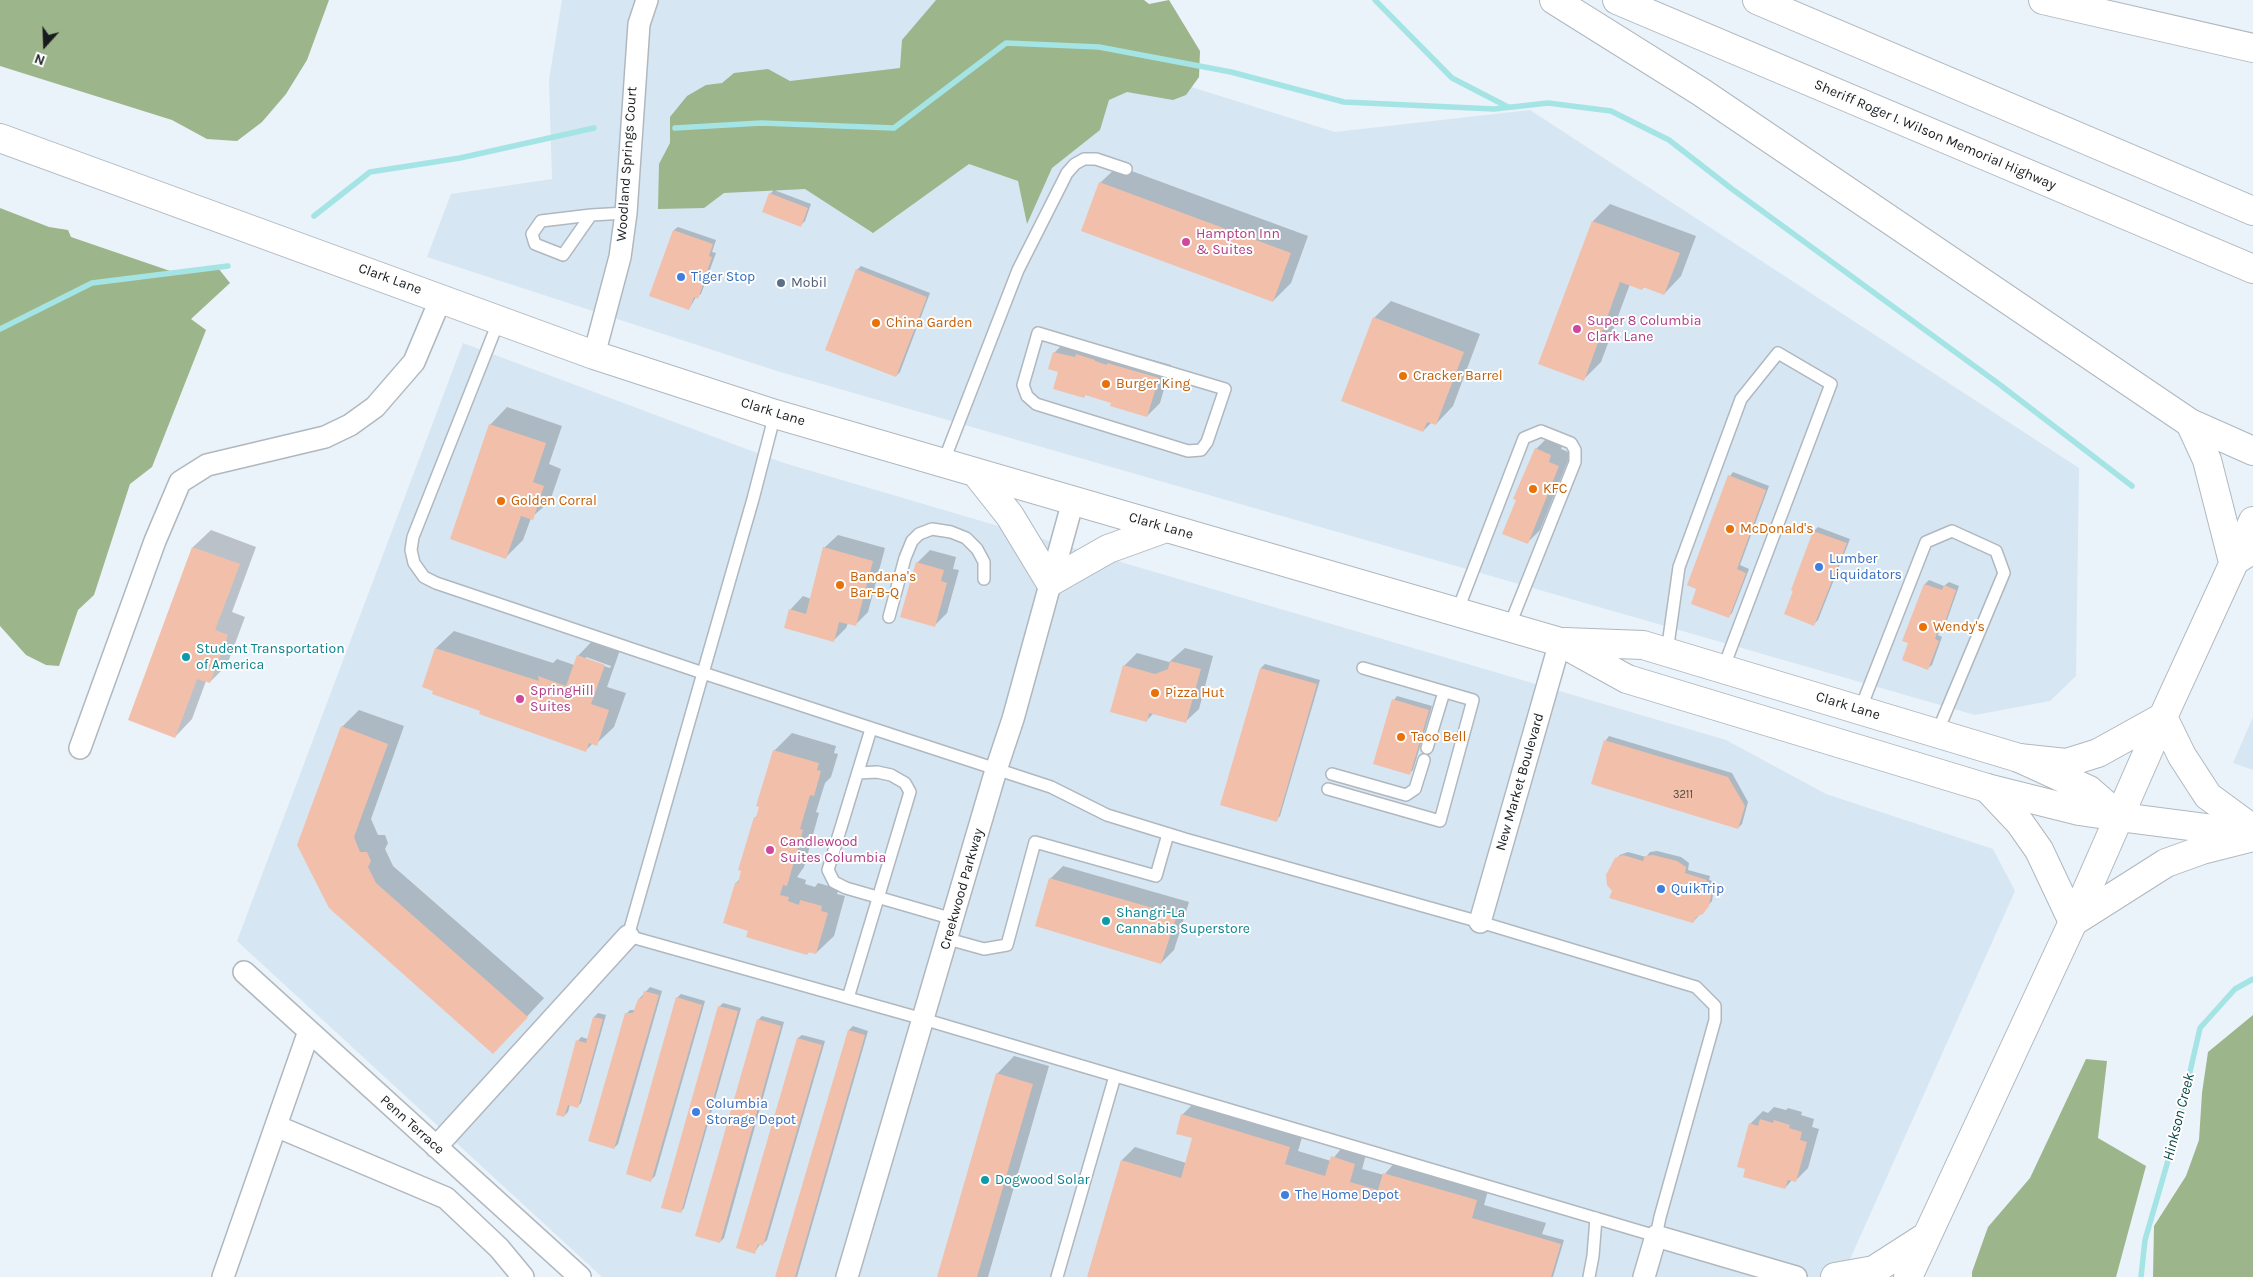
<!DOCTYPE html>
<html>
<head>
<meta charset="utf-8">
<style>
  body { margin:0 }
  #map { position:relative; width:2253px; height:1277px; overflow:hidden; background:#eaf2fa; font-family:Karla,sans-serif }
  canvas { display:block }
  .north { position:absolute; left:20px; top:20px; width:50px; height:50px; -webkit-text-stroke:4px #fefefe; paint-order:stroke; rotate:200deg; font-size:14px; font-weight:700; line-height:20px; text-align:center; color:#191c1e }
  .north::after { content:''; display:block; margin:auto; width:18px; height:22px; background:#191c1e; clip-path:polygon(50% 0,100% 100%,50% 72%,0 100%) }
</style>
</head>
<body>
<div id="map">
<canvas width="2253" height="1277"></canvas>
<div class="north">N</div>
</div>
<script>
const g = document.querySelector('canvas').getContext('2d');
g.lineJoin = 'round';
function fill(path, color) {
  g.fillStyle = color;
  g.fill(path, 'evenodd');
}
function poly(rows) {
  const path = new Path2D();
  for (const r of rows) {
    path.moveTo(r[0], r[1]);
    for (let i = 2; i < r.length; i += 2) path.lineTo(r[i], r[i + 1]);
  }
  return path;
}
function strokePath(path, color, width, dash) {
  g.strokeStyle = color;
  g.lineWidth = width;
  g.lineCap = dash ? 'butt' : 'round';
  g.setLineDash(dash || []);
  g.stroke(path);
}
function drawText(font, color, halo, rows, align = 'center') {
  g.font = font + ' Karla,sans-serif';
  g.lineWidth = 4;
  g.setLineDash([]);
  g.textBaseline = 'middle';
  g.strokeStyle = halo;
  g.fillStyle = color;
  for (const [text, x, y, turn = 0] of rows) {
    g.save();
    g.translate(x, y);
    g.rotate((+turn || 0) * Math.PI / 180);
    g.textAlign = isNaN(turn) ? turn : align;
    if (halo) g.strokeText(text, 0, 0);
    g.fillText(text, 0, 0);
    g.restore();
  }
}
fill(poly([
  [562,0,1038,0,1086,54,1335,132,1530,110,2079,468,2076,676,2050,701,1975,715,777,371,427,257,451,194,552,179,549,80],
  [463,343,784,463,1726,740,1826,794,1993,849,2015,891,1842,1277,602,1277,237,941],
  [2253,717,2253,770,2233,763]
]), '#d7e6f3');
fill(poly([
  [0,0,329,0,307,60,286,94,262,122,237,141,207,139,172,120,0,66],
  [936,0,1144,0,1149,4,1169,0,1200,51,1199,77,1186,95,1173,100,1127,92,1109,100,1100,130,1052,168,1027,224,1018,181,969,164,873,233,805,189,724,193,704,208,658,209,659,164,670,143,670,117,687,96,706,85,722,83,734,73,768,69,790,81,900,68,902,40],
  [0,208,49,227,68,230,71,237,179,274,218,268,230,283,191,319,206,330,152,467,130,484,94,595,78,610,59,666,46,665,26,655,0,626],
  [2253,1015,2253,1277,2153,1277,2154,1226,2186,1176,2199,1140,2202,1093,2208,1052],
  [2086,1059,2107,1061,2098,1138,2146,1166,2116,1277,1972,1277,1972,1272,1988,1227,2030,1178]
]), '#9db58b');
fill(poly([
  [1118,166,1308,236,1291,283,1273,301,1100,183],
  [774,190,811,204,805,221,801,225,770,194],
  [1610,204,1696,236,1681,276,1664,294,1645,286,1642,289,1630,284,1601,362,1583,380,1593,221],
  [678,227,716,240,712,252,716,253,701,294,696,297,689,309,674,230],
  [861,266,930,293,900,372,896,376,857,270],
  [1391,301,1480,334,1453,406,1436,424,1432,422,1423,431,1374,318],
  [1067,340,1087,344,1090,342,1107,347,1107,349,1120,352,1121,351,1171,365,1160,403,1147,416,1112,402,1086,394,1084,397,1059,371,1054,353],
  [507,407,562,426,549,464,561,469,550,501,531,518,523,540,506,557,490,425],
  [1549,436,1564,442,1561,449,1571,453,1540,530,1527,543,1536,449],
  [1733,472,1769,486,1740,565,1749,569,1732,613,1728,617,1730,476],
  [1818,527,1850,539,1818,620,1814,624,1792,590,1814,531],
  [211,530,256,547,232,612,245,617,227,665,210,682,206,681,192,719,175,737,129,719,193,547],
  [838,535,885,548,868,612,855,625,848,623,846,628,833,641,790,610,803,596,811,599,824,548],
  [930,550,956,557,953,569,959,570,947,613,934,626,917,563],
  [1929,580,1944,586,1949,582,1959,586,1946,623,1941,626,1938,635,1942,637,1932,665,1928,668,1910,642,1904,640,1925,584],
  [454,631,553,663,557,659,574,665,578,656,595,638,621,647,607,687,626,693,614,727,596,744,593,743,586,750,424,686,436,648],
  [586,657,611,666,610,668,586,660],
  [1185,648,1213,656,1199,709,1185,722,1154,713,1146,721,1124,666,1137,653,1169,662],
  [1265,664,1320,680,1280,816,1276,820,1221,804,1261,668],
  [1397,696,1432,706,1413,770,1409,774,1394,700],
  [359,710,404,726,371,819,378,835,385,835,388,843,385,849,393,866,544,998,510,1035,298,845,342,727],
  [792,733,836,746,834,753,838,754,831,777,825,783,816,812,819,813,804,867,797,877,806,880,805,884,815,887,818,883,839,889,837,894,845,896,834,936,816,953,810,951,807,954,750,930,736,883,740,879,755,818,759,813,774,751],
  [1609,736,1732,773,1748,802,1742,824,1738,828,1592,783,1606,740],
  [1657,851,1681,857,1689,863,1688,870,1710,876,1709,880,1715,882,1712,901,1693,922,1613,891,1616,859,1620,855,1628,852,1646,857,1650,852],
  [1063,866,1189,902,1174,950,1161,963,1050,879],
  [650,987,662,991,618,1144,614,1148,626,1014,630,1010,635,1010,639,999],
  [681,994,705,1001,655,1176,651,1180,677,998],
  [723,1003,741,1008,684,1208,681,1212,719,1007],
  [598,1013,606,1015,581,1103,577,1107,570,1105,568,1112,564,1116,578,1041,581,1037,588,1039,594,1017],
  [762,1016,784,1022,724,1238,720,1242,758,1020],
  [853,1026,868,1031,797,1277,776,1277,849,1030],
  [802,1035,825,1041,767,1240,763,1244,760,1244,755,1252,798,1038],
  [1014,1056,1049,1066,988,1277,938,1277,997,1074],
  [1195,1102,1303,1134,1298,1151,1331,1161,1345,1144,1367,1151,1362,1169,1384,1175,1397,1160,1489,1187,1484,1205,1546,1223,1542,1234,1564,1240,1553,1277,1089,1277,1122,1160,1135,1147,1186,1163,1194,1137,1182,1115],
  [1774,1107,1786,1110,1788,1108,1802,1112,1801,1115,1814,1119,1812,1127,1819,1129,1808,1168,1795,1181,1792,1180,1785,1188,1750,1124,1763,1111,1768,1113]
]), '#0003');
strokePath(poly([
  [1375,0,1452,78,1508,107],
  [675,128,761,123,894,128,1006,43,1099,47,1231,72,1344,102,1494,109,1548,103,1611,111,1669,140,1732,189,1999,384,2132,486],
  [314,216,370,172,460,158,594,128],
  [0,329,92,283,228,266],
  [2141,1277,2145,1240,2176,1133,2200,1028,2235,989,2253,979]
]), '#a4e4e4', 5.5);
fill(poly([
  [1099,182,1291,253,1273,302,1081,231],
  [769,193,808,208,801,227,762,212],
  [1592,221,1680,253,1664,295,1643,287,1642,290,1620,282,1584,381,1538,364],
  [673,230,713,244,709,256,712,257,698,299,694,297,689,310,649,296],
  [856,269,927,297,896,377,825,350],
  [1373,317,1464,352,1436,425,1427,422,1423,432,1341,401],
  [1053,352,1075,357,1076,354,1095,360,1095,361,1107,365,1107,363,1159,378,1147,417,1110,406,1111,403,1085,395,1084,398,1053,389,1058,372,1048,369],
  [489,424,546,443,533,482,544,486,533,520,521,516,506,559,450,539],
  [1535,448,1551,455,1549,462,1559,466,1528,544,1502,534,1516,500,1513,499],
  [1728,475,1766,490,1737,569,1746,573,1729,618,1691,604,1696,589,1687,585],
  [1813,531,1847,543,1814,626,1784,614,1793,591,1791,590],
  [192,547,240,564,215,630,228,635,210,683,197,679,175,738,128,720],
  [823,547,873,561,856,626,839,622,834,642,784,628,789,609,806,614],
  [916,562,944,570,941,581,947,583,935,627,900,617],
  [1924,584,1942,590,1944,585,1956,590,1943,628,1939,627,1935,639,1939,641,1928,670,1902,660,1908,643,1902,641],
  [435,648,539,681,538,676,566,686,577,655,605,665,591,704,609,710,597,746,589,743,586,752,479,714,480,711,432,694,433,691,422,687],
  [1170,661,1201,669,1186,723,1149,713,1147,722,1110,712,1123,665,1155,674,1168,669],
  [1260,668,1317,684,1277,822,1220,805],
  [1392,699,1429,710,1410,775,1373,764],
  [341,726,388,744,354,837,360,852,367,852,371,861,368,867,376,883,528,1017,493,1054,329,908,297,845],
  [1604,740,1728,777,1745,806,1738,829,1591,784],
  [773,750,819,763,817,770,821,771,814,796,810,795,800,829,803,830,787,886,783,885,780,895,789,897,788,901,799,905,800,900,822,906,821,911,828,913,816,954,808,952,807,955,746,937,748,931,723,923,735,883,738,883,741,871,738,870,754,817,756,818,759,807,756,806],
  [1623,855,1643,861,1645,856,1653,855,1677,861,1686,867,1685,873,1707,880,1706,884,1711,886,1712,891,1709,906,1703,914,1696,917,1693,923,1609,898,1612,891,1607,885,1606,875,1615,858],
  [1049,878,1177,915,1161,964,1035,926],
  [644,991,659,995,614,1149,588,1141,625,1013,633,1013,638,999,642,998],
  [676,997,702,1005,651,1182,626,1174],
  [718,1006,738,1011,681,1213,661,1208],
  [593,1017,603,1019,578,1108,568,1105,564,1117,556,1115,576,1040,586,1043],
  [757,1019,781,1026,720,1243,695,1236],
  [848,1030,865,1035,795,1277,775,1277],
  [797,1038,822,1045,763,1246,758,1244,755,1254,736,1248],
  [996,1073,1033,1084,977,1277,937,1277],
  [1181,1114,1290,1147,1285,1164,1325,1176,1331,1156,1355,1164,1350,1182,1378,1190,1383,1173,1477,1200,1472,1218,1561,1244,1551,1277,1087,1277,1121,1160,1181,1178,1192,1138,1176,1134],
  [1760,1119,1773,1123,1774,1120,1790,1125,1789,1128,1802,1132,1800,1140,1807,1142,1796,1182,1788,1180,1785,1189,1743,1177,1745,1169,1737,1167,1749,1123,1758,1126]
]), '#f2c0aa');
const service = poly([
  [591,215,563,255,535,244,532,234,541,221,591,215,626,213],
  [499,320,413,537,411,550,414,563,424,577,436,583,703,673,1051,787,1107,815,1185,839,1480,922,1696,987,1715,1006,1715,1020,1660,1217,1656,1236,923,1019,628,936,703,673,753,499,775,414],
  [1038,333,1225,389,1207,442,1201,450,1188,451,1036,404,1027,396,1023,385,1038,333],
  [943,463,1018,270,1067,173,1075,164,1084,159,1096,159,1126,169],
  [1457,612,1524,438,1541,431,1571,443,1575,450,1575,462,1509,627],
  [889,617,905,558,912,541,919,534,932,529,951,532,966,538,977,549,984,562,984,579],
  [1667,652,1679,567,1741,399,1778,353,1831,384,1723,669],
  [1860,710,1926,542,1952,531,1996,551,2004,573,1937,733],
  [871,729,828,870,834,882,846,888,953,919],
  [1427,748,1444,692],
  [1332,774,1406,795,1415,789,1424,760],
  [1328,789,1440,821,1473,700,1363,668],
  [948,939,984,949,1007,945,1035,842,1156,876,1168,834],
  [848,998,910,792,905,783,891,775,877,772,858,773],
  [1057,1277,1115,1076],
  [1589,1277,1593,1256,1596,1218]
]);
const minor = poly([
  [594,355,620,257,626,213,639,24,647,0],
  [80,748,155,541,180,482,207,465,325,437,350,425,375,407,414,362,441,298],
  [1480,922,1560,642],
  [244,972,580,1277],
  [276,1126,446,1198,499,1248,523,1277],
  [436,1147,628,936],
  [223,1277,309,1031],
  [847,1277,996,770,1013,719,1073,501],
  [1644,1277,1656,1236,1796,1277]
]);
const tertiary = poly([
  [2120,817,2253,834]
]);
const secondary = poly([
  [0,138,594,355,775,414,1560,642,1627,679,1987,788,2079,811,2120,817],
  [976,473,1010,516,1050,582,1108,549,1166,528],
  [1565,642,1643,645,2019,758,2089,790,2120,817]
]);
const trunk = poly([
  [2163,717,2182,756,2208,796,2253,829],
  [2019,758,2066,763,2098,753,2163,717],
  [1987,788,2020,823,2039,850,2073,922],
  [2073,922,2166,863,2202,850,2253,837],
  [1835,1277,1874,1270,1927,1236],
  [1908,1277,2073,922,2163,717,2253,521]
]);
const motorway = poly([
  [1554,0,1701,92,2190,423,2253,451],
  [1617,0,2253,269],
  [1757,0,2253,211],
  [2043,0,2253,48],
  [2190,423,2207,460,2233,562,2253,549]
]);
strokePath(service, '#b0b8bf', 14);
strokePath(minor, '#b0b8bf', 24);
strokePath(tertiary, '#b0b8bf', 30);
strokePath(secondary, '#b0b8bf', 30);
strokePath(trunk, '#b0b8bf', 30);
strokePath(motorway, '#b0b8bf', 30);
strokePath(service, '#fff', 11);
strokePath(minor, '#fff', 21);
strokePath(tertiary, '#fff', 28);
strokePath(secondary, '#fff', 28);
strokePath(trunk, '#fff', 28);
strokePath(motorway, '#fff', 28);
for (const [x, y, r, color] of [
  [1186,242,5,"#d1479c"],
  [681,277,5,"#3f7fe0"],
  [781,283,5,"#5c6f8a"],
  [876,323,5,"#e8710a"],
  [1577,329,5,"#d1479c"],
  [1403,376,5,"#e8710a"],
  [1106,384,5,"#e8710a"],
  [1533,489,5,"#e8710a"],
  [501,501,5,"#e8710a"],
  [1730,529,5,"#e8710a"],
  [1819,567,5,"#3f7fe0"],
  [840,585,5,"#e8710a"],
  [1923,627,5,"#e8710a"],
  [186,657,5,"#0f9aa8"],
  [1155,693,5,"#e8710a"],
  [520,699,5,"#d1479c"],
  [1401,737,5,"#e8710a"],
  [770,850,5,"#d1479c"],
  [1661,889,5,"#3f7fe0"],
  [1106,921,5,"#0f9aa8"],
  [696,1112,5,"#3f7fe0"],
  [985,1180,5,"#0f9aa8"],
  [1285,1195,5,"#3f7fe0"]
]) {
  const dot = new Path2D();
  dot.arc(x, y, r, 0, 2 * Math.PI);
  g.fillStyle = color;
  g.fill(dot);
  strokePath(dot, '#fefefe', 2);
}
drawText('11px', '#4f4541', null, [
  ["3211",1683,795]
]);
drawText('14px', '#191c1e', '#fefefe', [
  ["Sheriff Roger I. Wilson Memorial Highway",1935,135,23],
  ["Woodland Springs Court",627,164,-86],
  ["Clark Lane",390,279,20],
  ["Clark Lane",773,412,17],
  ["Clark Lane",1161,526,16],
  ["Clark Lane",1848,706,17],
  ["New Market Boulevard",1520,782,-74],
  ["Creekwood Parkway",962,889,-74],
  ["Penn Terrace",412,1125,42]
]);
drawText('14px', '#b23c85', '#fefefe', [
  ["Hampton Inn",1196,234],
  ["& Suites",1196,250],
  ["Super 8 Columbia",1587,321],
  ["Clark Lane",1587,337],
  ["SpringHill",530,691],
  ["Suites",530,707],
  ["Candlewood",780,842],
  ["Suites Columbia",780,858]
], 'left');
drawText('14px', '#366cbe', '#fefefe', [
  ["Tiger Stop",691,277],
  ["Lumber",1829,559],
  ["Liquidators",1829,575],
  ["QuikTrip",1671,889],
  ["Columbia",706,1104],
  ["Storage Depot",706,1120],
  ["The Home Depot",1295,1195]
], 'left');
drawText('14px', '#4e5e75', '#fefefe', [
  ["Mobil",791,283]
], 'left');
drawText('14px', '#c56008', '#fefefe', [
  ["China Garden",886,323],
  ["Cracker Barrel",1413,376],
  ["Burger King",1116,384],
  ["KFC",1543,489],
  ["Golden Corral",511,501],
  ["McDonald's",1740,529],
  ["Bandana's",850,577],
  ["Bar-B-Q",850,593],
  ["Wendy's",1933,627],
  ["Pizza Hut",1165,693],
  ["Taco Bell",1411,737]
], 'left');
drawText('14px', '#0d838f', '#fefefe', [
  ["Student Transportation",196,649],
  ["of America",196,665],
  ["Shangri-La",1116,913],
  ["Cannabis Superstore",1116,929],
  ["Dogwood Solar",995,1180]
], 'left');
drawText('italic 15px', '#094546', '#fefefe', [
  ["Hinkson Creek",2179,1117,-76]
]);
</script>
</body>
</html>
